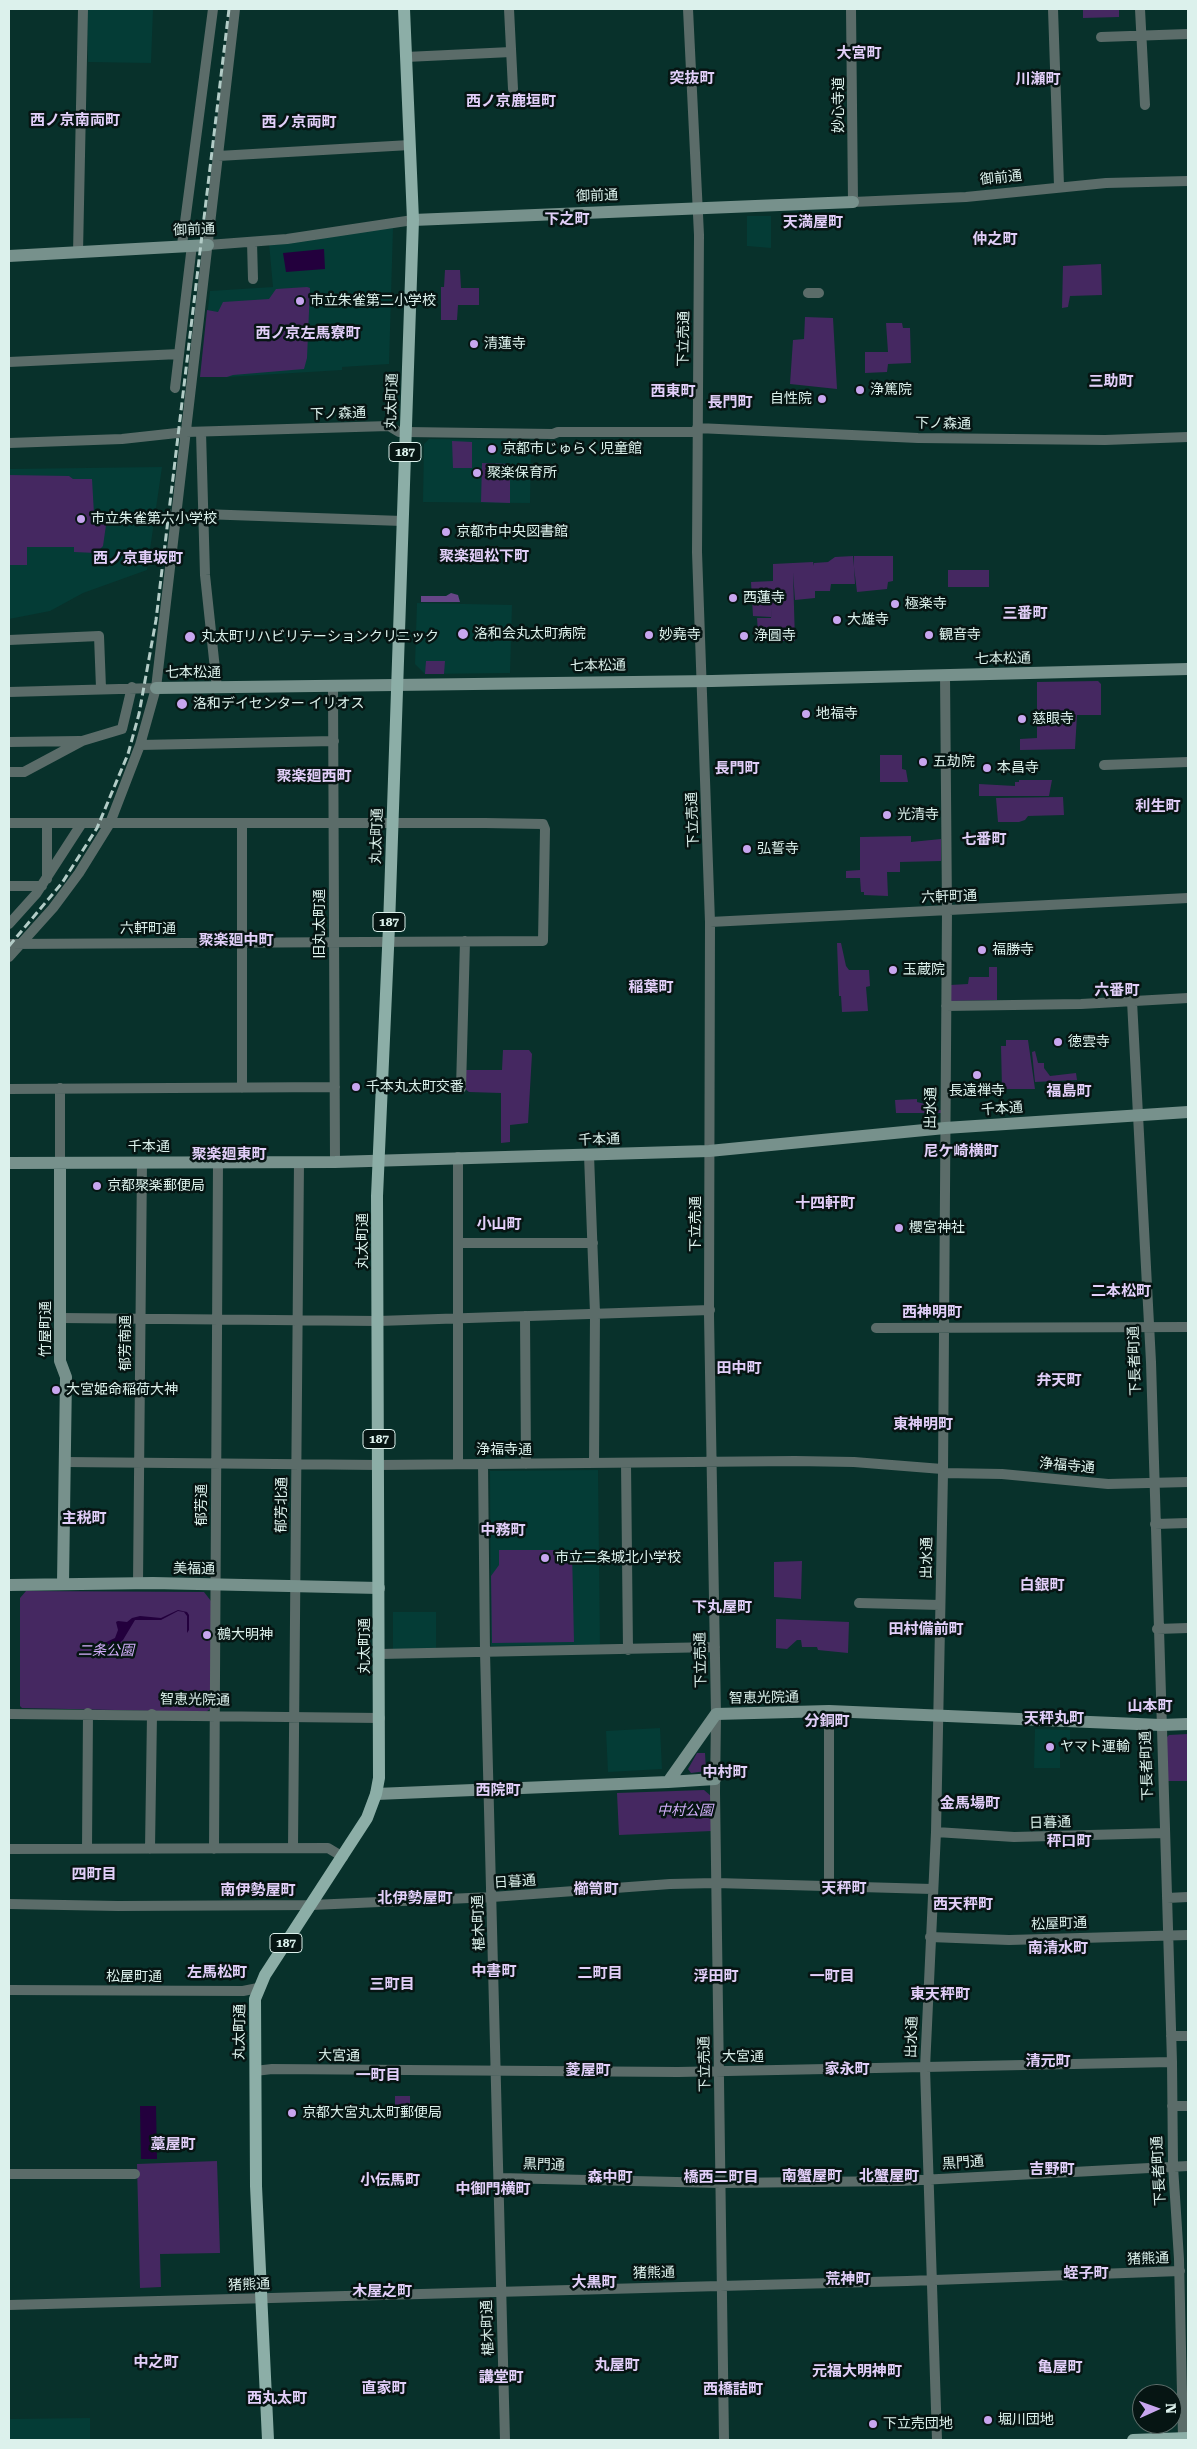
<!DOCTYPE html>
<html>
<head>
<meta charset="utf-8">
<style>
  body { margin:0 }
  #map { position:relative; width:1197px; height:2449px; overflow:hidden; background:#08312b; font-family:"Roboto Serif",serif }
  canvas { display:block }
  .frame { position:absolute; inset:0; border:10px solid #dcf1ec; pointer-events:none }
  .north { position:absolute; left:1132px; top:2384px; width:50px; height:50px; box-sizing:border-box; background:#061513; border:1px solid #5c6d6a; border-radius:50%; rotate:88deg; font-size:14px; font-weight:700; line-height:20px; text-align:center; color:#dcf1ec }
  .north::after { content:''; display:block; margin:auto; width:18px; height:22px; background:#c8a6ef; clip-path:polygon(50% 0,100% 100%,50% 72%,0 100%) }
</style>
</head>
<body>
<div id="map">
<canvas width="1197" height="2449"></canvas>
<div class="frame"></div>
<div class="north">N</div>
</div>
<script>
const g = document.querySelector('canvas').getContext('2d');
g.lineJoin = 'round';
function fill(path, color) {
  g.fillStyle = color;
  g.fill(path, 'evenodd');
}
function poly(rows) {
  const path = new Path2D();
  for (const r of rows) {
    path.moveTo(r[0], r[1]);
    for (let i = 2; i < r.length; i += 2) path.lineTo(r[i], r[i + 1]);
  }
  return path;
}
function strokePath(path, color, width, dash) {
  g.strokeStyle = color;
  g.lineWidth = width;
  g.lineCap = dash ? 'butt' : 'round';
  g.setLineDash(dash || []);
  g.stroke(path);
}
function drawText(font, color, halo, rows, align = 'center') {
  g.font = font + ' "Roboto Serif","Noto Sans JP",serif';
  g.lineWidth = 5;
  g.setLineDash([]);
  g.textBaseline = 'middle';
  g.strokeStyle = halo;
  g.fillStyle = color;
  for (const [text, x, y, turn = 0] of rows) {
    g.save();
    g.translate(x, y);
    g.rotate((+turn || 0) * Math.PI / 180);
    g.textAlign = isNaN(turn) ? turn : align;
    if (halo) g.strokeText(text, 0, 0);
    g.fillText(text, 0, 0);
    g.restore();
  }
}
fill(poly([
  [87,9,153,9,151,63,88,62],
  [747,216,771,216,771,248,747,246],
  [393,228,389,364,342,367,342,370,227,377,200,377,210,291,273,287,269,243],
  [429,439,531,440,530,503,423,502,424,444],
  [162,467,147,570,83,593,50,611,9,619,9,469],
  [417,603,512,605,510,673,425,674,415,664],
  [598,1470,600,1645,491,1646,490,1471],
  [393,1612,436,1612,436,1649,393,1649],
  [660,1728,662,1769,608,1772,606,1731],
  [1035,1729,1070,1730,1070,1749,1060,1749,1060,1768,1034,1768],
  [90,2418,90,2440,9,2440,9,2419]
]), '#043c36');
fill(poly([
  [1083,9,1119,9,1119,17,1083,18],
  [1101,264,1102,295,1070,296,1068,307,1062,308,1063,266],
  [445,270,460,270,461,288,479,288,479,305,458,305,457,320,441,320,441,287,444,287],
  [307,287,310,288,307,358,304,369,233,375,227,377,200,377,207,310,218,312,223,302,269,299,276,289],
  [805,317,833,318,837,389,790,384,793,340,804,339],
  [886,323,902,323,903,328,910,328,911,363,888,364,887,372,865,373,865,352,888,352],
  [452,441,472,442,472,468,453,468],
  [482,463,510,464,510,503,481,502],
  [9,475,69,476,73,479,92,479,94,514,98,515,97,523,106,525,103,546,96,553,74,552,74,547,27,547,27,565,9,565],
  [853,556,854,567,854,556,893,556,893,581,888,582,887,589,857,592,854,567,855,584,831,584,830,591,815,591,815,598,795,600,793,573,795,641,781,641,781,633,758,633,757,618,771,618,772,606,771,617,753,616,751,582,773,581,773,564,813,562,814,566,814,563,828,562,835,557],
  [948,570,989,570,989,587,948,587],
  [426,661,445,661,444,674,425,674],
  [1098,681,1101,684,1101,715,1077,715,1075,749,1020,750,1020,739,1037,738,1037,682],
  [880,755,902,755,902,769,906,770,908,782,880,782],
  [1019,780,1052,780,1049,796,979,796,979,784,1015,786,1015,782,1019,782],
  [1063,797,1064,815,1028,816,1025,820,1019,822,998,822,996,798],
  [911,836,911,842,941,839,941,861,900,862,900,872,887,872,888,896,864,895,864,892,861,892,860,878,846,878,846,871,860,870,860,837],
  [837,943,841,943,846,966,849,970,869,970,870,986,866,987,868,1011,842,1012,841,996,839,996],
  [989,967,997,967,997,1000,950,1001,950,985,968,984,969,977,989,977],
  [1006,1040,1028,1040,1035,1089,1002,1089,1001,1046,1006,1046],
  [503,1050,529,1050,532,1054,528,1123,510,1125,510,1142,501,1143,501,1093,469,1092,464,1088,465,1070,502,1070],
  [1035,1051,1038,1063,1044,1063,1044,1068,1050,1076,1076,1073,1077,1080,1035,1082,1032,1052],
  [917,1099,917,1102,929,1105,930,1110,942,1110,942,1113,896,1113,895,1100],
  [499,1550,572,1550,574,1642,492,1643,491,1576,499,1565],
  [802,1561,801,1599,774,1597,774,1562],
  [26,1591,204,1592,211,1601,211,1708,206,1712,22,1708,20,1706,20,1598],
  [776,1619,849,1622,848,1653,818,1650,817,1647,802,1647,801,1640,797,1640,787,1649,776,1648],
  [1188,1734,1188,1781,1167,1781,1165,1739,1169,1735],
  [697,1753,705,1753,706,1771,691,1773,688,1769],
  [704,1790,711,1796,712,1831,619,1835,617,1793],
  [395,2096,410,2096,410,2115,395,2115],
  [217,2161,220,2253,160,2254,161,2287,140,2288,137,2164]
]), '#452861');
fill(poly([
  [451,593,458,595,460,602,421,602,421,596,446,596]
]), '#664687');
fill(poly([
  [324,249,325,269,286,272,283,253],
  [178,1610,187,1612,189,1615,189,1630,187,1633,187,1616,184,1612,178,1611,161,1620,135,1620,123,1640,118,1644,100,1645,115,1638,118,1630,116,1622,118,1621,127,1622,132,1618,140,1616,161,1618],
  [140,2106,156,2106,157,2159,141,2159]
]), '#23003d');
strokePath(poly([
  [509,9,513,89],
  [688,9,699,235,697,552,710,922,709,1315,716,1714,715,1792,724,2440],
  [851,9,853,202,966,197,1106,183,1188,181],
  [1053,9,1059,186],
  [1140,9,1145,105],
  [1101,37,1188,34],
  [406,57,511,52],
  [218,156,410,145],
  [252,242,253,279],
  [182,245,213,9],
  [208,245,287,239,413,220],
  [78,253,83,9],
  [808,293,819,293],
  [9,362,179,354],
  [175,388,192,245],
  [697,428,918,438,1105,440,1188,437],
  [201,432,205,575,217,688],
  [9,443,122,439,186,432,389,426,399,432,406,432,553,434,558,432,697,432],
  [202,514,402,521],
  [9,640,99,636,101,688],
  [333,686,335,1162],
  [9,692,156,688],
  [9,742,80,741],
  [140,745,334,741],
  [1104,765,1188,762],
  [9,772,24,772,82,741,122,729,132,687],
  [9,823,485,823,543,824,545,829,543,941,9,944],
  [47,823,47,879],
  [242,824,242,1088],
  [9,886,42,886],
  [710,922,1188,898],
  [9,924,36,894,82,823],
  [9,957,53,908,79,873,110,823,140,745,156,688,235,9],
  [1132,1001,1151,1362,1172,2062,1173,2166,1179,2259,1183,2438],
  [946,1006,1081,1004,1188,998],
  [383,1086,461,1088,465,941],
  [9,1089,335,1087],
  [589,1155,595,1313,594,1463],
  [458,1157,458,1464],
  [60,1163,60,1088],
  [458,1243,593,1243],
  [525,1316,526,1464],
  [61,1318,378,1321,710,1310],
  [876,1328,1188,1327],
  [66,1462,379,1465,795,1461,854,1462,942,1469],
  [626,1463,628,1650],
  [483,1464,485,1652,505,2440],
  [943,1473,1002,1474,1108,1484,1188,1482],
  [1155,1524,1188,1523],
  [138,1583,142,1162],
  [859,1603,940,1605],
  [1157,1629,1188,1628],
  [380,1654,715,1647],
  [9,1714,380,1718],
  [936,1832,1014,1837,1165,1833],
  [293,1848,299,1162],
  [9,1849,328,1848,343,1857],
  [87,1849,88,1713],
  [150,1849,152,1714],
  [214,1849,218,1162],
  [829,1885,829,1711],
  [1167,1898,1188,1897],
  [9,1904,118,1906,312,1905,492,1897,670,1884,716,1883,932,1889],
  [930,1937,1009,1940,1188,1935],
  [9,1990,243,1991,258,1988],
  [1171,2036,1188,2036],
  [255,2071,272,2069,678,2072,1172,2062],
  [1172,2106,1188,2106],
  [9,2174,135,2174],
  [499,2178,721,2183,901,2181,1188,2166],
  [9,2305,907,2281,1180,2271],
  [937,2440,925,2068,936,1832,943,1473,947,910,945,675]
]), '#5b6c69', 10);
strokePath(poly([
  [413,220,853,202],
  [9,256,208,245],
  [156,688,712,681,1188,669],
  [9,1163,335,1162,709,1151,945,1128,1188,1112],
  [60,1163,60,1361,66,1377,63,1583],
  [9,1585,153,1583,379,1588],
  [668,1782,715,1779],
  [376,1794,668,1782,716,1714,829,1711,1161,1725,1188,1724]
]), '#77918c', 12);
strokePath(poly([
  [268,2440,256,2186,255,1999,265,1975,367,1818,376,1794,379,1778,377,1196,389,926,413,220,404,9],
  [1133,2440,1188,2438]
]), '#8caea7', 12);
strokePath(poly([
  [9,946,62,883,97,828,128,754,139,714,156,620,229,9]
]), '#b3ccc7', 3, [8, 4]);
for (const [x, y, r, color] of [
  [300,301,5,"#c8a6ef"],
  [474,344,5,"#c8a6ef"],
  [860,390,5,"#c8a6ef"],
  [822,399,5,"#c8a6ef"],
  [492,449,5,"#c8a6ef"],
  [477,473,5,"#c8a6ef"],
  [81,519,5,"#c8a6ef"],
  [446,532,5,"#c8a6ef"],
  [733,598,5,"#c8a6ef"],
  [895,604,5,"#c8a6ef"],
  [837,620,5,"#c8a6ef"],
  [463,634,6,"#c8a6ef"],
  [649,635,5,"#c8a6ef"],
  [929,635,5,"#c8a6ef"],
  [744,636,5,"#c8a6ef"],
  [190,637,6,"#c8a6ef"],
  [182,704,6,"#c8a6ef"],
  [806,714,5,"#c8a6ef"],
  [1022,719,5,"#c8a6ef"],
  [923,762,5,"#c8a6ef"],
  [987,768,5,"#c8a6ef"],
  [887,815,5,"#c8a6ef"],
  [747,849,5,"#c8a6ef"],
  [982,950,5,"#c8a6ef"],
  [893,970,5,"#c8a6ef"],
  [1058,1042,5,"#c8a6ef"],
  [977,1075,5,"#c8a6ef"],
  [356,1087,5,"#c8a6ef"],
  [97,1186,5,"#c8a6ef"],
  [899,1228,5,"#c8a6ef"],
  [56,1390,5,"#c8a6ef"],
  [545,1558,5,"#c8a6ef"],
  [207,1635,5,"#c8a6ef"],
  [1050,1747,5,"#c8a6ef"],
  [292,2113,5,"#c8a6ef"],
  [988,2420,5,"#c8a6ef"],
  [873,2424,5,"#c8a6ef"]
]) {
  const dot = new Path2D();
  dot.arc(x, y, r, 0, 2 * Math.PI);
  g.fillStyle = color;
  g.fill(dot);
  strokePath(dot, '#061513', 2);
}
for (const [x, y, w] of [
  [405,452,32],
  [389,922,32],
  [379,1439,32],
  [286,1943,32]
]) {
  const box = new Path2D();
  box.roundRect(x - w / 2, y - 9.5, w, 19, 4);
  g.fillStyle = '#061513';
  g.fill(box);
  strokePath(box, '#dcf1ec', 1);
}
drawText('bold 12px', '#dcf1ec', null, [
  ["187",405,452],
  ["187",389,922],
  ["187",379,1439],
  ["187",286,1943]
]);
drawText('14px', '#dcf1ec', '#061513', [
  ["妙心寺道",839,105,-90],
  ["御前通",1001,178,-6],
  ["御前通",597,196,-2],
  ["御前通",194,230,-2],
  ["下立売通",684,339,-89],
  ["丸太町通",392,401,-88],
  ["下ノ森通",338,414,-2],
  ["下ノ森通",943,424,1],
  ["七本松通",1003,659,-1],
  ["七本松通",598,666,-1],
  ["七本松通",193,673],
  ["下立売通",693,820,-92],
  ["丸太町通",377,836,-88],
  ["六軒町通",949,897,-2],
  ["旧丸太町通",320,924,-90],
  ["六軒町通",148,929],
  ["出水通",931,1108,-89],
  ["千本通",1002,1109,-4],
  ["千本通",599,1140,-2],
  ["千本通",149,1147],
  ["下立売通",696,1224,-90],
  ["丸太町通",363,1241,-90],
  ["竹屋町通",46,1329,-90],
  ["郁芳南通",126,1343,-90],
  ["下長者町通",1135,1361,-92],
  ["浄福寺通",504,1450],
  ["浄福寺通",1067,1466,5],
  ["郁芳通",202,1505,-90],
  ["郁芳北通",282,1505,-89],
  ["出水通",927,1558,-89],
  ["美福通",194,1569,1],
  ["丸太町通",365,1646,-90],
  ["下立売通",701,1660,-91],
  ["智恵光院通",764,1698,-1],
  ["智恵光院通",195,1700,1],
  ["下長者町通",1147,1766,-92],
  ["日暮通",1050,1823,-2],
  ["日暮通",515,1882,-4],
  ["椹木町通",479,1923,-92],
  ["松屋町通",1059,1924,-2],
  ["松屋町通",134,1977],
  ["丸太町通",240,2032,-89],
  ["出水通",912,2037,-88],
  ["大宮通",339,2056,1],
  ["大宮通",743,2057],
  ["下立売通",705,2064,-91],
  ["黒門通",963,2163,-4],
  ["黒門通",544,2165,2],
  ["下長者町通",1159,2171,-93],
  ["猪熊通",1148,2259,-2],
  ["猪熊通",654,2273,-1],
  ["猪熊通",249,2285,-2],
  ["椹木町通",488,2328,-92]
]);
drawText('14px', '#dcf1ec', '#061513', [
  ["市立朱雀第二小学校",310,301],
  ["清蓮寺",484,344],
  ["浄篤院",870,390],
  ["自性院",812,399,"right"],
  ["京都市じゅらく児童館",502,449],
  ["聚楽保育所",487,473],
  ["市立朱雀第六小学校",91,519],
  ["京都市中央図書館",456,532],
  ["西蓮寺",743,598],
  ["極楽寺",905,604],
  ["大雄寺",847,620],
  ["洛和会丸太町病院",474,634],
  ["妙堯寺",659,635],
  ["観音寺",939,635],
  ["浄圓寺",754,636],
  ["丸太町リハビリテーションクリニック",201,637],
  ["洛和デイセンター イリオス",193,704],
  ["地福寺",816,714],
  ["慈眼寺",1032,719],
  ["五劫院",933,762],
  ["本昌寺",997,768],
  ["光清寺",897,815],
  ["弘誓寺",757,849],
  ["福勝寺",992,950],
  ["玉蔵院",903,970],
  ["徳雲寺",1068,1042],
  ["千本丸太町交番",366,1087],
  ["長遠禅寺",977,1091,"center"],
  ["京都聚楽郵便局",107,1186],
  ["櫻宮神社",909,1228],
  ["大宮姫命稲荷大神",66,1390],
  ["市立二条城北小学校",555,1558],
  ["鵺大明神",217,1635],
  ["ヤマト運輸",1060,1747],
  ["京都大宮丸太町郵便局",302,2113],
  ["堀川団地",998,2420],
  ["下立売団地",883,2424]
], 'left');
drawText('italic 14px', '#d2affa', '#061513', [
  ["二条公園",106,1651],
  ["中村公園",685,1811]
]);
drawText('bold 15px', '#e2cff9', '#061513', [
  ["大宮町",859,54],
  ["突抜町",692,79],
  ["川瀬町",1038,80],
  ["西ノ京鹿垣町",511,102],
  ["西ノ京南両町",75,121],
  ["西ノ京両町",299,123],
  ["下之町",567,220],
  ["天満屋町",813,223],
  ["仲之町",995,240],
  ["西ノ京左馬寮町",308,334],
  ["三助町",1111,382],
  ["西東町",673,392],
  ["長門町",730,403],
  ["聚楽廻松下町",484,557],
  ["西ノ京車坂町",138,559],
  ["三番町",1025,614],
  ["長門町",737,769],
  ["聚楽廻西町",314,777],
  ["利生町",1158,807],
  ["七番町",984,840],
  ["聚楽廻中町",236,941],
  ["稲葉町",651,988],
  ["六番町",1117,991],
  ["福島町",1069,1092],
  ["尼ケ崎横町",961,1152],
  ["聚楽廻東町",229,1155],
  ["十四軒町",825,1204],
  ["小山町",499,1225],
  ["二本松町",1121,1292],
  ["西神明町",932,1313],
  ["田中町",739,1369],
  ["弁天町",1059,1381],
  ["東神明町",923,1425],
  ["主税町",84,1519],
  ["中務町",503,1531],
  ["白銀町",1042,1586],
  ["下丸屋町",722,1608],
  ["田村備前町",926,1630],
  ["山本町",1150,1707],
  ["天秤丸町",1054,1719],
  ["分銅町",827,1722],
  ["中村町",725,1773],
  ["西院町",498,1791],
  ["金馬場町",970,1804],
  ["秤口町",1069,1842],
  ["四町目",94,1875],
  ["天秤町",844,1889],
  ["櫛笥町",596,1890],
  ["南伊勢屋町",258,1891],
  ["北伊勢屋町",415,1899],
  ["西天秤町",963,1905],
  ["南清水町",1058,1949],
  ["中書町",494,1972],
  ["左馬松町",217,1973],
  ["二町目",600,1974],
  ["浮田町",716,1977],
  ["一町目",832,1977],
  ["三町目",392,1985],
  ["東天秤町",940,1995],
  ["清元町",1048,2062],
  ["家永町",847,2070],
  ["菱屋町",588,2071],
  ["一町目",378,2076],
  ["藁屋町",173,2145],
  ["吉野町",1052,2170],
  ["南蟹屋町",812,2177],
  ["北蟹屋町",889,2177],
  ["森中町",610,2178],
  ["橋西二町目",721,2178],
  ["小伝馬町",390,2181],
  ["中御門横町",493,2190],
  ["蛭子町",1086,2274],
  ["荒神町",848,2280],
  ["大黒町",594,2283],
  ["木屋之町",382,2292],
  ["中之町",156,2363],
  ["丸屋町",617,2366],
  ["亀屋町",1060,2368],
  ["元福大明神町",857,2372],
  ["講堂町",501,2378],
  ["直家町",384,2389],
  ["西橋詰町",733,2390],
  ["西丸太町",277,2399]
]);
</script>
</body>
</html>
